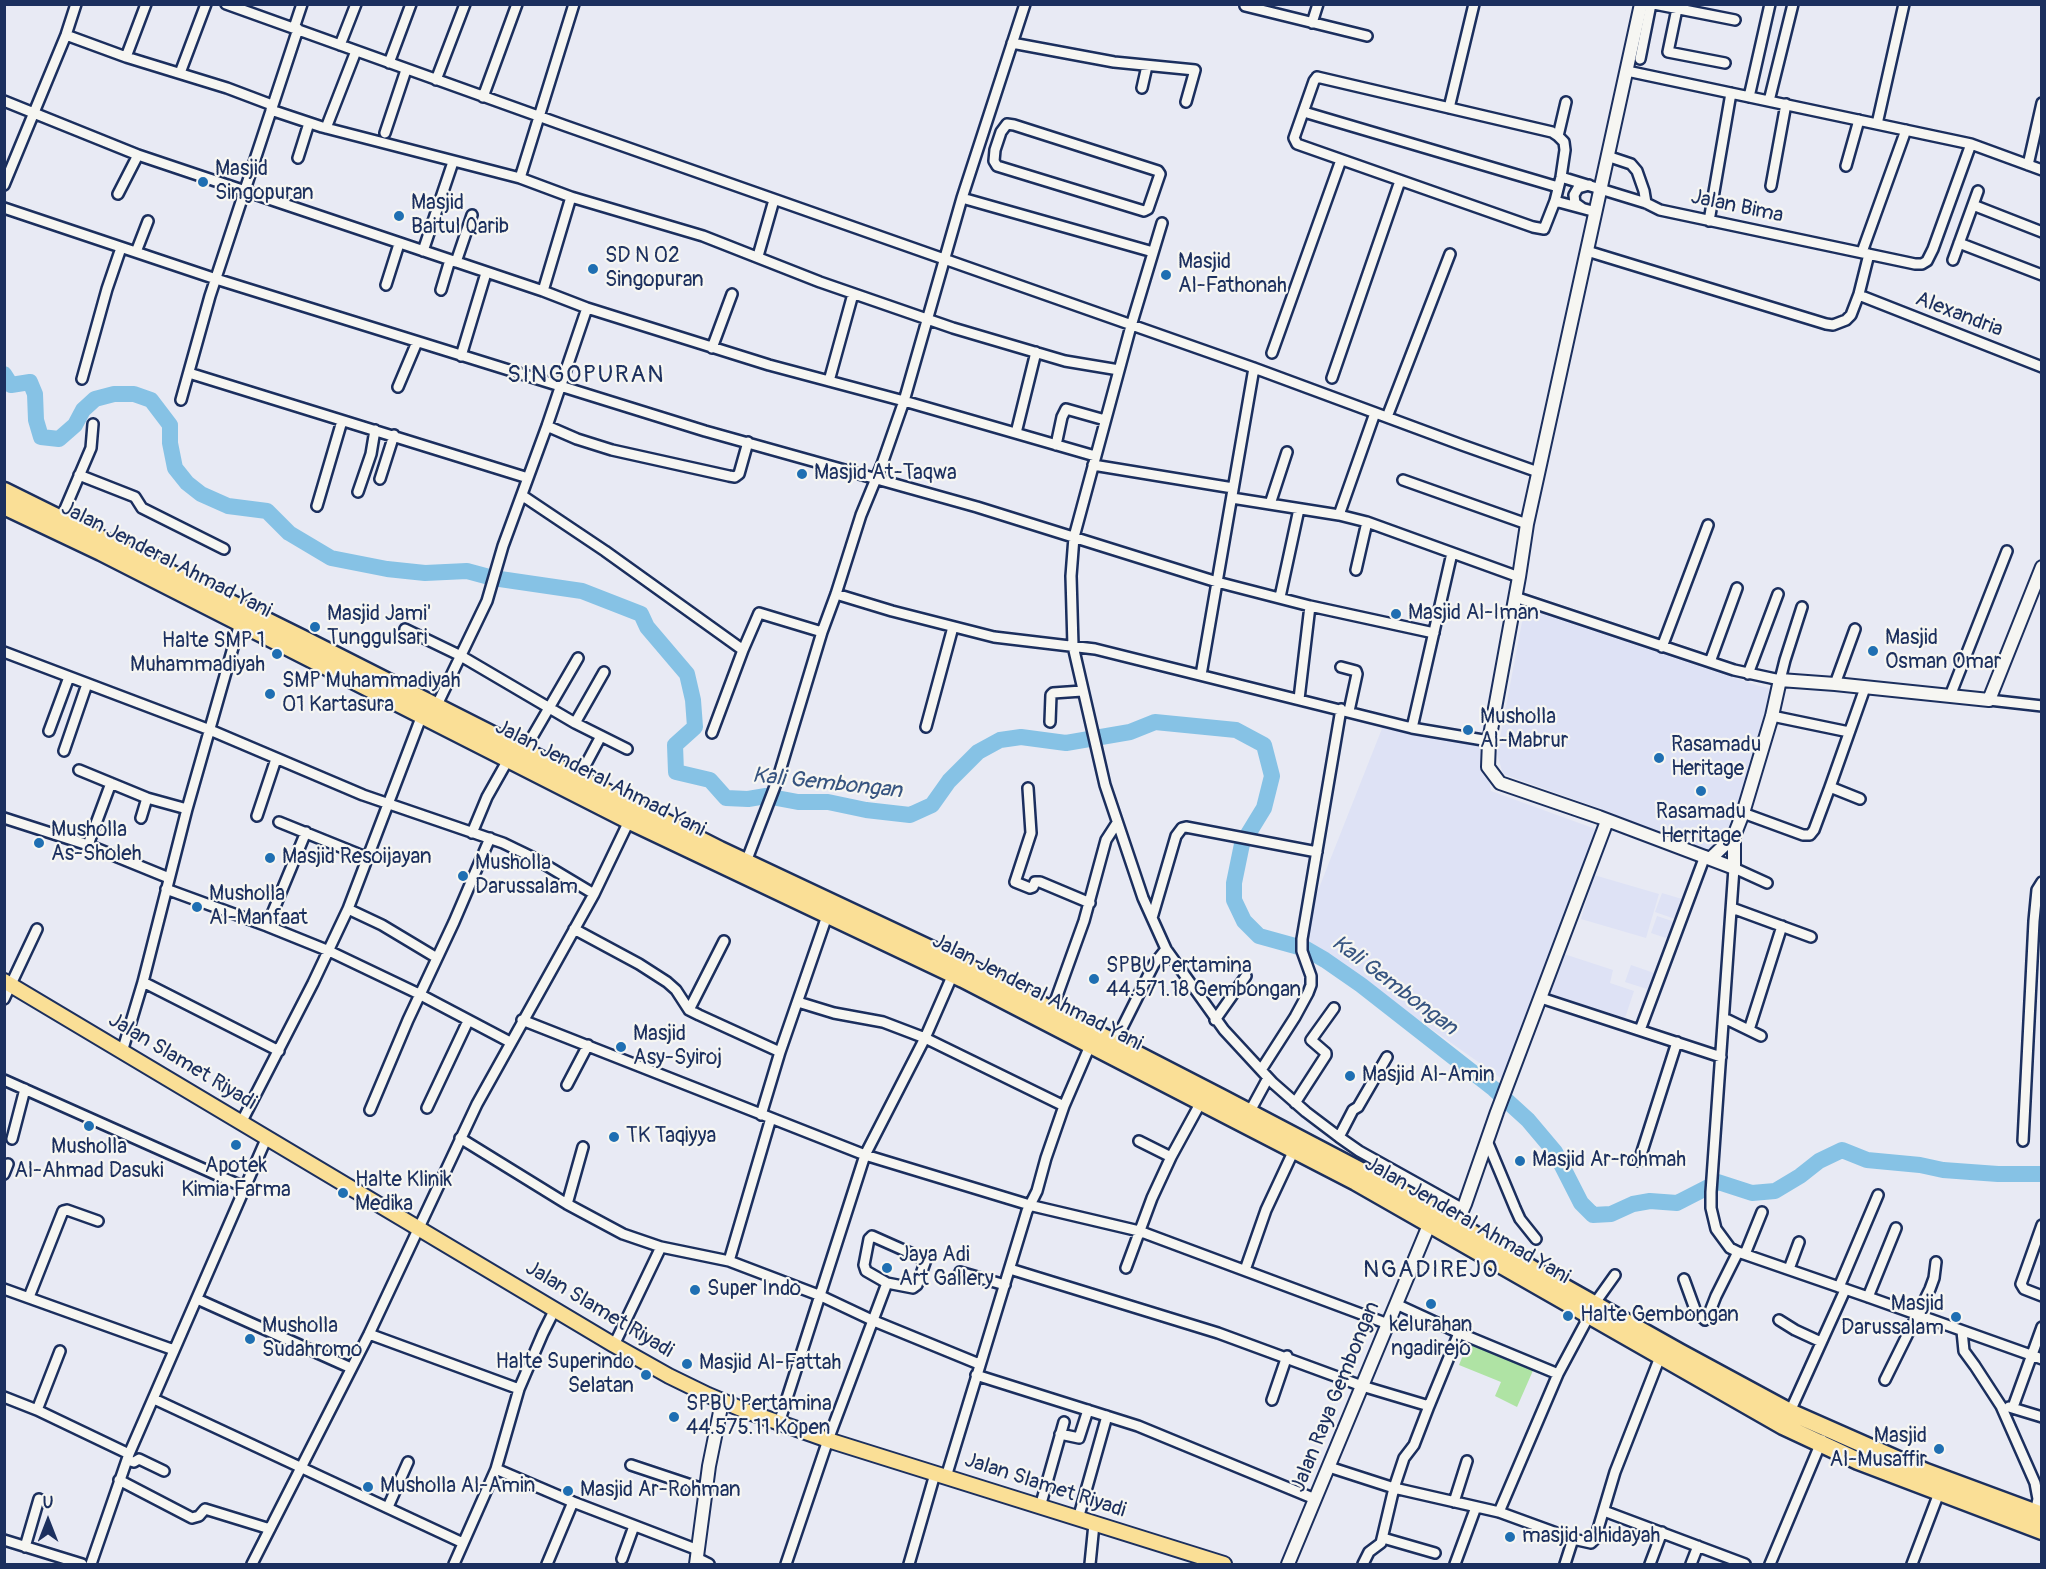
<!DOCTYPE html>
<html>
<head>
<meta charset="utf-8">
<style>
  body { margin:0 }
  #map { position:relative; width:2046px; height:1569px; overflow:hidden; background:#e8eaf4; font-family:Pangolin,sans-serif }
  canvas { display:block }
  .frame { position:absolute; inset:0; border:6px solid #1b2f5e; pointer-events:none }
  .north { position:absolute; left:18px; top:1491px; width:60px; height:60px; -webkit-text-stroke:4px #f6f6f2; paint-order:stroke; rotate:0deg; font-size:16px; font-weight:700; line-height:24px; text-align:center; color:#1b2f5e }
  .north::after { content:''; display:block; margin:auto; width:21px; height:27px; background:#1b2f5e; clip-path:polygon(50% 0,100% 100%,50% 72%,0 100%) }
</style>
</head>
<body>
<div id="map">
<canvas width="2046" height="1569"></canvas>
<div class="frame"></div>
<div class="north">U</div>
</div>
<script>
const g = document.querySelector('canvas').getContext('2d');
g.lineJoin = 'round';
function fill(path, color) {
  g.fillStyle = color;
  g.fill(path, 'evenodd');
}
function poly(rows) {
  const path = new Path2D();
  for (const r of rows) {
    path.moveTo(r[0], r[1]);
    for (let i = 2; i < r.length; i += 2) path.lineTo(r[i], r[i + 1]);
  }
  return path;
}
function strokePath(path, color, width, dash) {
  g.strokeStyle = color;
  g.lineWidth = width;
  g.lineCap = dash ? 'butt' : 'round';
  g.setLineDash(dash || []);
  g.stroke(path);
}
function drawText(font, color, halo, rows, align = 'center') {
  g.font = font + ' Pangolin,sans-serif';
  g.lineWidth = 4.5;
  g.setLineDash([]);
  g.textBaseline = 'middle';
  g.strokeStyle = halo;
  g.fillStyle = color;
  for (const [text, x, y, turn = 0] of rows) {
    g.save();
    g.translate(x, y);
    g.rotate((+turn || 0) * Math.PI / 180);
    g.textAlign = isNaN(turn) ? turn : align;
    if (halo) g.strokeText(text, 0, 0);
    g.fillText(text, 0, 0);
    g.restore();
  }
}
fill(poly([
  [1525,606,1759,686,1774,689,1732,841,1709,854,1615,822,1615,814,1503,774,1497,754],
  [1383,726,1484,746,1491,791,1601,831,1505,1081,1300,936],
  [1594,875,1659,894,1646,938,1581,919],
  [1662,893,1682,899,1675,919,1655,912],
  [1657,916,1675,922,1669,939,1651,933],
  [1561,953,1613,970,1610,983,1634,991,1625,1018,1548,993],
  [1631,965,1657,974,1645,1007,1641,1006,1647,989,1625,982]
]), '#dee2f5');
fill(poly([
  [1470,1338,1535,1366,1517,1407,1495,1396,1501,1382,1459,1365]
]), '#afe3a4');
strokePath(poly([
  [4,374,11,385,30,382,35,394,36,420,41,437,59,439,75,425,83,410,95,399,114,394,134,394,151,400,170,425,170,443,175,468,187,483,201,494,228,506,267,511,289,533,331,558,387,569,425,573,467,571,493,578,582,591,641,614,647,627,687,674,693,700,695,727,675,745,676,772,710,780,726,798,748,799,766,796,798,802,828,802,866,810,910,815,932,805,949,781,978,752,1000,740,1021,737,1066,743,1130,732,1155,722,1236,730,1264,745,1272,776,1264,808,1242,844,1234,883,1234,900,1244,921,1259,936,1306,949,1325,960,1361,985,1494,1089,1528,1120,1555,1152,1581,1203,1593,1215,1611,1214,1633,1204,1650,1201,1677,1203,1718,1182,1752,1193,1775,1191,1800,1176,1819,1161,1842,1150,1867,1160,1920,1165,1943,1170,1998,1174,2042,1174]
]), '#86c2e5', 16);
const street = poly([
  [226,4,566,126,1254,368,1462,445,1538,472],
  [1654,4,1735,20],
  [1678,4,1668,52,1725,63],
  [1245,6,1367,36],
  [1312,23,1318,4],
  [294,28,302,4],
  [66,35,126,57,227,88,272,105],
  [1012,43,1114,62,1195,70,1186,102],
  [340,45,356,4],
  [126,57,146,4],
  [1640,59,1651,4],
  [389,63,411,4],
  [1627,71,1971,144,2042,170],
  [180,73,206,4],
  [1317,77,1552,132,1558,136,1564,142,1565,150,1561,177,1555,201,1544,229,1533,227,1297,144,1294,138,1314,81,1317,77],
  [436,80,465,4],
  [1142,88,1147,66],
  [483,97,517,4],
  [1749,97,1770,4],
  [4,101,138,155,543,291,587,308,769,365,904,401,1095,456],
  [1769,101,1793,4],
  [1449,108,1474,4],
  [271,110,322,127,520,178,571,197,543,291],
  [1304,112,1558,187],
  [1007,124,1014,125,1158,171,1160,174,1148,209,1144,211,997,166,994,161,995,150,1001,132,1007,124],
  [1877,124,1904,4],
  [326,128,356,51],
  [385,133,406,70],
  [1558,136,1566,102],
  [1607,156,1631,164,1637,171,1644,191,1646,203],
  [298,158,309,123],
  [2028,165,2042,103],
  [1846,166,1859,120],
  [1561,177,1646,203,1660,210,1915,264,1922,264,1927,261,1933,249,1971,144],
  [520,178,574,4],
  [4,185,66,35,76,4],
  [1771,186,1786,104],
  [118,194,138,155],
  [571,197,703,236,820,282,953,328,1065,361,1119,370],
  [962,198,1153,252],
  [1555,201,1596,212],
  [1973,205,2042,232],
  [4,208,216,279,705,431,977,507,1217,582,1310,606,1434,633],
  [1582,208,1575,203,1574,195,1578,188,1589,185],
  [1709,221,1731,93],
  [1162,223,1131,326,1074,537,1071,576,1073,646,1105,785,1143,898,1166,949,1224,1030,1273,1083,1306,1112,1339,1137,1359,1151,1463,1209],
  [1959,243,2042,275],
  [423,251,453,162],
  [1587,251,1826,324,1833,325,1846,320,1851,315,1859,294,1869,254],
  [136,252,148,221],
  [1862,252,1906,130],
  [758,256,774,200],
  [1953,260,1978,191],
  [456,262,472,215],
  [386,285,399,244],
  [441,290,450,260],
  [1864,297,2042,367],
  [712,348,732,294],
  [1272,353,1341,160],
  [461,356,486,273],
  [189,373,528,478],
  [1332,378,1400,181],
  [82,379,107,289,121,248],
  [829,381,853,294],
  [398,387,417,342],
  [181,400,210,296,298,29],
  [1387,417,1450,254],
  [547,426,577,439,612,450,729,476,735,477,739,474,748,442],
  [1016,433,1036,352],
  [1056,445,1062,417,1066,409,1105,420],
  [1093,465,1233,488],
  [79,475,135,497,142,508,224,549],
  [380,479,394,435],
  [1403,480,1527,524],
  [358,492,371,454,375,430],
  [523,496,605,551,743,650,759,613,822,632],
  [1232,498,1339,515,1367,522,1519,577],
  [1270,504,1287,452],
  [317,506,342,421],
  [1339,515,1375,413],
  [59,523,91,448,93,424],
  [1356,570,1367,522],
  [836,594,892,611,994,637,1095,649,1412,728,1489,741],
  [1280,597,1299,509],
  [1515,597,1734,670,1780,680,1785,660,1802,607],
  [405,629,461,656,575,723,604,672],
  [1662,647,1708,525],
  [4,652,210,730,363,795,503,843,534,858,594,894],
  [1710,662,1737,588],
  [1341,667,1356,671,1357,674,1349,711],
  [1748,674,1778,594],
  [1201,675,1254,368],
  [1835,684,1855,629],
  [1950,696,2007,551],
  [1299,699,1310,606],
  [1989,700,2042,706],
  [436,707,487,601,503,546,547,426,587,308],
  [1772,716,1849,732],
  [1050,722,1051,695,1053,693,1082,691],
  [575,723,627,749],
  [926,727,953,627],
  [1412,728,1452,553],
  [49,731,69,677],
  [712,733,743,650],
  [64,751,87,684],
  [524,751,578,658],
  [79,770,147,798,187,809],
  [578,779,601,736],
  [1830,787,1860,799],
  [1028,788,1031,833,1015,882,1030,888,1033,887,1035,882,1040,882,1090,903],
  [1743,813,1803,835,1810,835,1814,830,1830,787,1865,688],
  [257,816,276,759],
  [4,818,88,845,169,878],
  [141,818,147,798],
  [279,822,368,858],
  [472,833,487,797,509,758],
  [88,845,111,783],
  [746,862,777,781,822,632,836,594,861,515,882,464,904,401,962,198,1025,4],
  [1767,883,1734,868,1711,1192,1711,1208,1716,1229,1730,1248,1738,1252,1868,1297,2042,1359],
  [166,889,267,926,329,951,419,994,510,1042],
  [1732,908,1811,937],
  [348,909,382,925,437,958],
  [1152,918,1176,836,1182,828,1186,827,1317,852],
  [267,926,306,832],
  [574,929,639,964,667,982,676,990,689,1010,699,1015,780,1052],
  [143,982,279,1051],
  [1541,998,1721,1057],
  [4,999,37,929],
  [798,1002,834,1013,883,1022,925,1038,1064,1106],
  [689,1010,724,941],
  [1052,1010,1084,921,1106,840,1117,823],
  [1724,1018,1761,1036],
  [522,1020,865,1155,1033,1206,1139,1231,1388,1324],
  [1215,1020,1246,976],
  [1640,1030,1705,856],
  [1749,1030,1782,926],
  [1113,1046,1154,964,1166,949],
  [122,1052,143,982,187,809,240,623],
  [1261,1070,1295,1017,1308,993,1311,985,1311,976,1302,951,1302,939,1341,709],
  [4,1080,244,1187],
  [567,1085,588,1045],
  [1295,1103,1326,1055,1326,1053,1311,1040,1334,1008],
  [427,1108,468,1021],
  [370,1110,408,1020,454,922,490,838],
  [1249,1113,1268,1078],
  [761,1115,780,1052,828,913],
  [241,1123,313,983,348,909,422,715],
  [1339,1137,1353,1110,1358,1107,1387,1057],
  [460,1138,567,1204,623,1234,661,1247,729,1261,821,1296,874,1321,979,1364],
  [12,1139,25,1089],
  [1139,1141,1171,1157],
  [1487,1141,1515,1208,1520,1219,1536,1239],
  [2023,1141,2034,921,2037,890,2042,882],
  [1639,1161,1677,1042],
  [4,1174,8,1164],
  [567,1204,583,1147],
  [2042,1225,2021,1284,2024,1289,2042,1296],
  [1745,1254,1762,1212],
  [729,1261,771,1118],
  [1126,1268,1152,1198,1171,1157,1201,1102],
  [1010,1269,1218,1333,1362,1386,1429,1406,1414,1445,1404,1458,1394,1488,1381,1543,1369,1552,1363,1564],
  [1789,1269,1799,1242],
  [1245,1270,1266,1210,1294,1150],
  [960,1272,1005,1285],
  [1684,1279,1696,1312,1705,1320,1707,1319,1716,1296,1738,1252],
  [1839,1287,1878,1195],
  [4,1289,174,1350],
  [29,1297,63,1211,67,1210,98,1221],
  [1868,1297,1896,1228],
  [197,1299,351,1368],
  [1595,1303,1615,1275],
  [1396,1304,1459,1333],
  [1779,1320,1795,1330,1821,1342],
  [1962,1331,1964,1351,1975,1366,2001,1406,2035,1483,2038,1499,2035,1513],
  [369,1334,519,1389],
  [614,1345,661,1247],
  [976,1375,1138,1426,1315,1499],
  [1885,1380,1930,1289,1934,1278,1936,1262],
  [4,1397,37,1410,129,1454,267,1137],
  [154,1399,463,1543],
  [1272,1400,1287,1356],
  [1429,1406,1459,1333,1558,1374,1589,1316],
  [2009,1407,2042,1417],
  [2013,1407,2042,1327],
  [37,1410,60,1351],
  [1788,1416,1845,1290],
  [779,1423,865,1155,925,1038,953,974],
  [1060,1434,1079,1438,1088,1410],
  [127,1460,134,1462,139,1459,164,1471],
  [631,1465,706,1490],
  [1329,1467,1394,1488,1499,1512,1573,1539],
  [496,1469,573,1502,698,1550],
  [946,1477,1027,1211,1037,1191,1046,1158,1064,1106,1092,1041],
  [119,1480,192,1518,199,1516,205,1509,270,1529],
  [1454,1502,1467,1461],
  [388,1507,408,1462],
  [1040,1507,1064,1422],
  [1604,1511,1745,1564],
  [1499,1512,1558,1374],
  [1078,1519,1107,1416],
  [1383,1538,1435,1553],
  [4,1540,82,1564],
  [25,1547,39,1499],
  [697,1558,709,1564],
  [622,1559,634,1526],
  [91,1564,129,1454],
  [252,1564,369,1334,477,1104,594,894,630,819],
  [454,1564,496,1469,519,1389,543,1333,555,1309],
  [547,1564,573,1502],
  [786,1564,828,1440,887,1283,866,1271,864,1265,869,1239,872,1236,926,1260,917,1285,913,1288,887,1283],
  [909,1564,935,1474],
  [1090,1564,1094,1524],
  [1455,1564,1476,1507],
  [1565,1564,1573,1539,1591,1543,1595,1539,1615,1472,1660,1357],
  [1650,1564,1662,1532],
  [1691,1564,1698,1546],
  [1770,1564,1822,1440],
  [1912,1564,1939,1493]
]);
const secondary = poly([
  [1641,4,1527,524,1519,577,1489,741,1488,767,1500,783,1599,817,1734,868,1734,836,1743,813,1772,716,1780,680,1835,684,1989,700,2042,567],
  [1711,858,1734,836],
  [1453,1231,1465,1204,1497,1112,1607,821],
  [696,1564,709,1466,722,1402],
  [1288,1564,1429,1225,1434,1217]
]);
const primary = poly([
  [4,981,614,1345,669,1376,708,1395,746,1411,828,1440,1224,1564]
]);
const highway = poly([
  [4,491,303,639,720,850,958,962,1222,1098,1420,1202,1544,1276,1679,1352,1790,1412,1926,1472,2042,1515],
  [4,506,101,552,630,821,963,979,1201,1102,1356,1182,1783,1426,1858,1461,2042,1531]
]);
strokePath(street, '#1b2f5e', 14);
strokePath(secondary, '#1b2f5e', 16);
strokePath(primary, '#1b2f5e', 18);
strokePath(highway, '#1b2f5e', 21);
strokePath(street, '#f6f6f2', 9);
strokePath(secondary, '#f6f6f2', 12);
strokePath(primary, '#fadf96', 14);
strokePath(highway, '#fadf96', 16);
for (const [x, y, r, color] of [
  [203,182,6,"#1f6fb2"],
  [399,216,6,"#1f6fb2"],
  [593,269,6,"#1f6fb2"],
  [1166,275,6,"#1f6fb2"],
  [802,474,6,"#1f6fb2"],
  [1396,614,6,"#1f6fb2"],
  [315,627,6,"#1f6fb2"],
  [1873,651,6,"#1f6fb2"],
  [277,654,6,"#1f6fb2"],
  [270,694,6,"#1f6fb2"],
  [1468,730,6,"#1f6fb2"],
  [1659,758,6,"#1f6fb2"],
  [1701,791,6,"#1f6fb2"],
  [39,843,6,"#1f6fb2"],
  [270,858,6,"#1f6fb2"],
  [463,876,6,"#1f6fb2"],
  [197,907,6,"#1f6fb2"],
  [1094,979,6,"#1f6fb2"],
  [621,1047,6,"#1f6fb2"],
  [1350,1076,6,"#1f6fb2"],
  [89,1126,6,"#1f6fb2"],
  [614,1137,6,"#1f6fb2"],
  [236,1145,6,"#1f6fb2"],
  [1520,1161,6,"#1f6fb2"],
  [343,1193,6,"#1f6fb2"],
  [887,1268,6,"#1f6fb2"],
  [695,1290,6,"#1f6fb2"],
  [1431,1304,6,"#1f6fb2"],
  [1568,1316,6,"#1f6fb2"],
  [1956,1317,6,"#1f6fb2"],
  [250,1339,6,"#1f6fb2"],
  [687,1364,6,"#1f6fb2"],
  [646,1375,6,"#1f6fb2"],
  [674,1417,6,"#1f6fb2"],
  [1939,1449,6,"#1f6fb2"],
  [368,1487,6,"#1f6fb2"],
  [568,1491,6,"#1f6fb2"],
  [1510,1537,6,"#1f6fb2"]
]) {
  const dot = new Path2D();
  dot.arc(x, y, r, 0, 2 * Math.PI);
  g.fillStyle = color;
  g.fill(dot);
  strokePath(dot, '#f6f6f2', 2);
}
drawText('21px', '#1b2f5e', '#f6f6f2', [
  ["Masjid",215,170],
  ["Singopuran",215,194],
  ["Masjid",411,204],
  ["Baitul Qarib",411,228],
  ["SD N 02",605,257],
  ["Singopuran",605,281],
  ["Masjid",1178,263],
  ["Al-Fathonah",1178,287],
  ["Masjid At-Taqwa",814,474],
  ["Masjid Al-Iman",1408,614],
  ["Masjid Jami'",327,615],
  ["Tunggulsari",327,639],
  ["Masjid",1885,639],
  ["Osman Omar",1885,663],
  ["Halte SMP 1",265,642,"right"],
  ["Muhammadiyah",265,666,"right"],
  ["SMP Muhammadiyah",282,682],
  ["01 Kartasura",282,706],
  ["Musholla",1480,718],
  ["Al-Mabrur",1480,742],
  ["Rasamadu",1671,746],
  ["Heritage",1671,770],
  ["Rasamadu",1701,813,"center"],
  ["Herritage",1701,837,"center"],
  ["Musholla",51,831],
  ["As-Sholeh",51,855],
  ["Masjid Resoijayan",282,858],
  ["Musholla",475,864],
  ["Darussalam",475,888],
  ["Musholla",209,895],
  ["Al-Manfaat",209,919],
  ["SPBU Pertamina",1106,967],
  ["44.571.18 Gembongan",1106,991],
  ["Masjid",633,1035],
  ["Asy-Syiroj",633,1059],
  ["Masjid Al-Amin",1362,1076],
  ["TK Taqiyya",626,1137],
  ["Musholla",89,1148,"center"],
  ["Al-Ahmad Dasuki",89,1172,"center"],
  ["Masjid Ar-rohmah",1532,1161],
  ["Apotek",236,1167,"center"],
  ["Kimia Farma",236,1191,"center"],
  ["Halte Klinik",355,1181],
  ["Medika",355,1205],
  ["Jaya Adi",899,1256],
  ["Art Gallery",899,1280],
  ["Super Indo",707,1290],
  ["Masjid",1944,1305,"right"],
  ["Darussalam",1944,1329,"right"],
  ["Halte Gembongan",1580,1316],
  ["kelurahan",1431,1326,"center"],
  ["ngadirejo",1431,1350,"center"],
  ["Musholla",262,1327],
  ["Sudahromo",262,1351],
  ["Halte Superindo",634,1363,"right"],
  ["Selatan",634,1387,"right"],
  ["Masjid Al-Fattah",699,1364],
  ["SPBU Pertamina",686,1405],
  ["44.575.11 Kopen",686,1429],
  ["Masjid",1927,1437,"right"],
  ["Al-Musaffir",1927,1461,"right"],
  ["Musholla Al-Amin",380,1487],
  ["Masjid Ar-Rohman",580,1491],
  ["masjid alhidayah",1522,1537]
], 'left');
drawText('21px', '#1b2f5e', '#f6f6f2', [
  ["Jalan Bima",1737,207,12],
  ["Alexandria",1959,315,21],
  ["Jalan Jenderal Ahmad Yani",166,560,27],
  ["Jalan Jenderal Ahmad Yani",600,779,27],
  ["Jalan Jenderal Ahmad Yani",1037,993,27],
  ["Jalan Slamet Riyadi",182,1062,31],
  ["Jalan Jenderal Ahmad Yani",1467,1221,30],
  ["Jalan Slamet Riyadi",599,1310,31],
  ["Jalan Raya Gembongan",1336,1397,-68],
  ["Jalan Slamet Riyadi",1045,1486,18]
]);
drawText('italic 22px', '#365480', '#f6f6f2', [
  ["Kali Gembongan",827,784,6],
  ["Kali Gembongan",1394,986,37]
]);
g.letterSpacing = '1.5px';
drawText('24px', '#1b2f5e', '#f6f6f2', [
  ["SINGOPURAN",586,376],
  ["NGADIREJO",1431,1271]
]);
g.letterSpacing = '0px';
</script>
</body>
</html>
